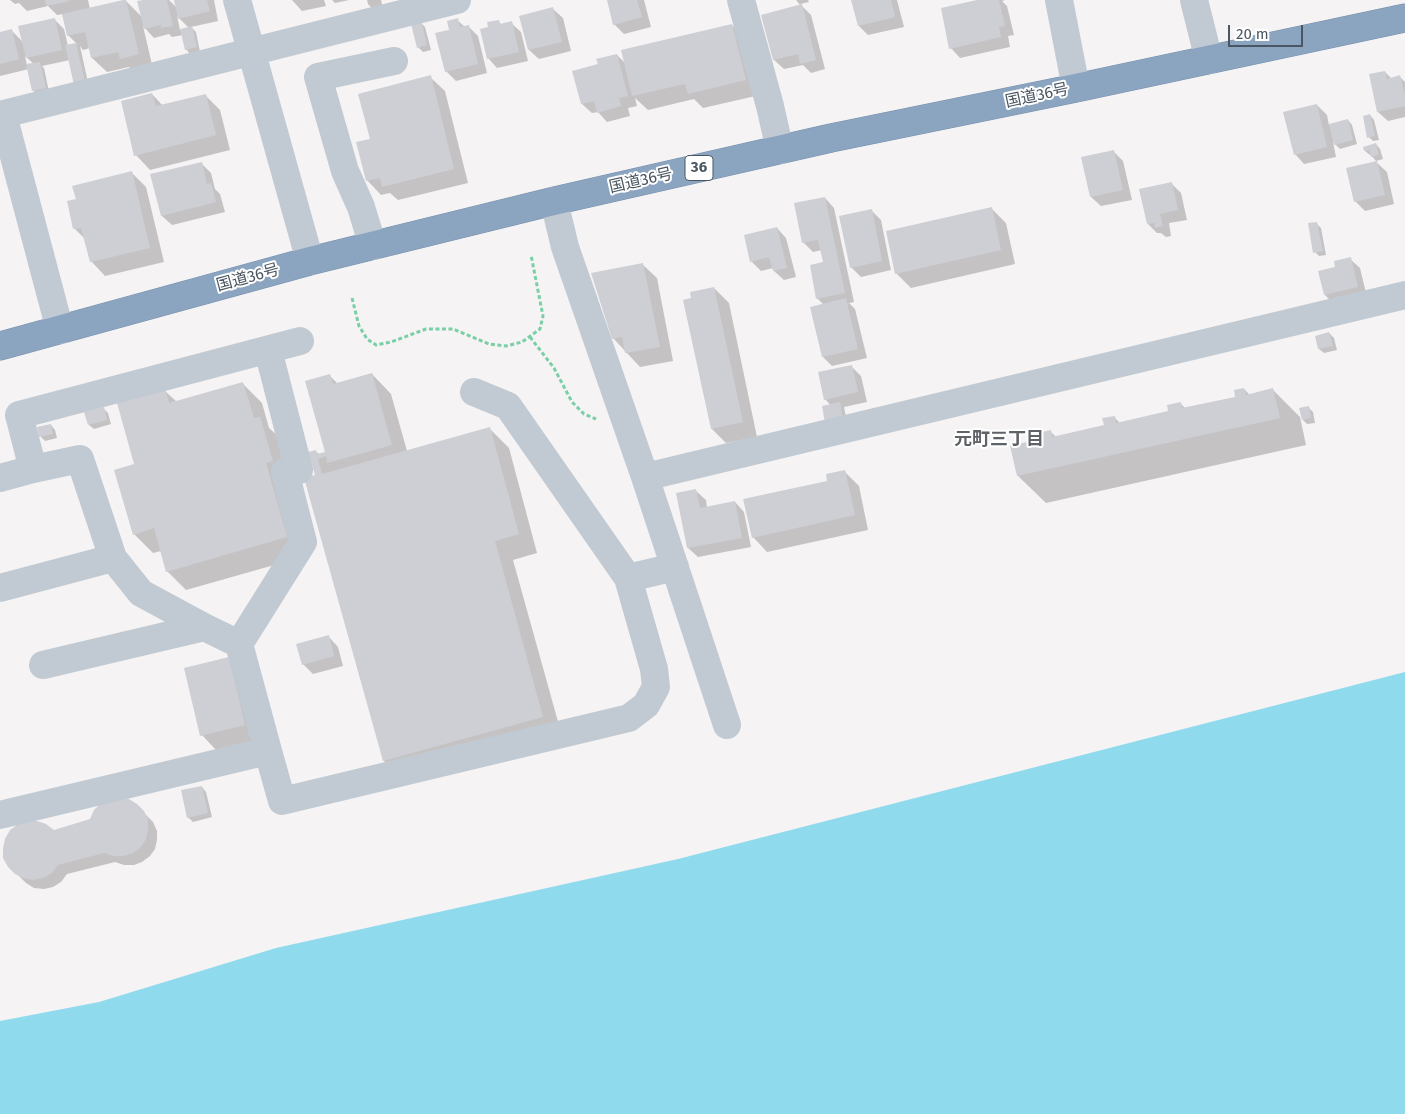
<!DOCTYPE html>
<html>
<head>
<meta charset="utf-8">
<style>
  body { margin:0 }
  #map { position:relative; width:1405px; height:1114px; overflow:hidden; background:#f5f3f3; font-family:"Fira Sans",sans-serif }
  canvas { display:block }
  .scale { position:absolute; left:1228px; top:25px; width:75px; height:22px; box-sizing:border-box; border:2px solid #4a5661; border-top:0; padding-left:6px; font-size:15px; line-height:18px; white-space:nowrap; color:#4a5661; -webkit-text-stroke:4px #fff; paint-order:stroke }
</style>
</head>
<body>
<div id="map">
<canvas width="1405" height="1114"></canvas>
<div class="scale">20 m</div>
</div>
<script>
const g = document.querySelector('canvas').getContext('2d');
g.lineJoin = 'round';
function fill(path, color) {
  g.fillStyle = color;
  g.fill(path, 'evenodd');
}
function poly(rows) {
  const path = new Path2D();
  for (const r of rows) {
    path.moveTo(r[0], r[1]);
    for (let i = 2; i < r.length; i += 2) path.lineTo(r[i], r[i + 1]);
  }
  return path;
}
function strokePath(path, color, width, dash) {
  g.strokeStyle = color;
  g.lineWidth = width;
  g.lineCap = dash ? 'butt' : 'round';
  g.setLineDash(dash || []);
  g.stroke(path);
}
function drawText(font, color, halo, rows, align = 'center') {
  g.font = font + ' "Fira Sans","Noto Sans JP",sans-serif';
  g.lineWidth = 4;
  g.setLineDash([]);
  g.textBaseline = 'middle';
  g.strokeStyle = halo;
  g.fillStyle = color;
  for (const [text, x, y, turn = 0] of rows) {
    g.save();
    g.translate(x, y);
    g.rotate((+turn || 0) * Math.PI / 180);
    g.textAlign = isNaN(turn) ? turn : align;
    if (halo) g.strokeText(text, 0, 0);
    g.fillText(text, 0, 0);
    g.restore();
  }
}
fill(poly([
  [1405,672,1405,1114,0,1114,0,1021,99,1002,276,948,678,859]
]), '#90daee');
fill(poly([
  [10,0,88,0,90,9,126,1,142,17,148,0,169,0,177,8,175,0,214,0,218,21,191,27,196,32,200,52,190,54,186,49,183,35,172,37,169,34,154,38,143,26,153,69,135,73,129,67,107,72,92,58,90,48,83,50,80,46,89,87,70,60,42,66,44,68,49,92,38,95,33,90,29,69,0,76,0,33,11,30,23,42,54,19,64,29,68,46,77,44,68,35,63,14,57,15,48,6,27,11,19,3,15,4],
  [177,16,189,28,180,30],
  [25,56,34,64,27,66],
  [292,0,324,0,326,6,302,11],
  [332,0,349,0,335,3],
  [367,0,381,0,384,13,377,14,368,4],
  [608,0,644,0,651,27,624,34,614,24],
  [796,0,808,0,809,2,800,4,811,15,825,69,811,73,803,65,784,69,774,60,801,6],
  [853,0,897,0,904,27,868,35,859,26],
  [982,0,1005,0,1002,1,1007,6,1014,35,1008,36,1010,47,960,58,951,48],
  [553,9,563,18,571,51,539,59,529,50],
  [457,20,465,27,468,26,478,36,487,73,456,81,446,71,450,31],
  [498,21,502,25,511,23,521,32,528,61,497,68,488,58,490,28],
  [421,23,425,27,431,50,423,52,418,47],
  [732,25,746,40,760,95,703,108,694,99,648,110,635,98,637,106,628,108,630,116,607,122,598,112,592,113,582,104,599,65,617,55,626,64],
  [1385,72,1392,79,1400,77,1405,82,1405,117,1388,121,1378,112],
  [430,77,445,91,468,183,398,200,390,193,381,195,367,180,371,140],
  [152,94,163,106,205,95,220,110,230,150,150,170,136,155],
  [1317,105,1327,115,1329,125,1348,120,1352,125,1357,144,1340,149,1333,142,1336,157,1304,164,1295,154],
  [1370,115,1374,120,1379,140,1373,141,1369,137],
  [1376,144,1380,149,1383,159,1376,161,1371,155,1370,155,1365,151],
  [1113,151,1123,161,1132,200,1101,206,1091,197],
  [201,163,211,173,215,189,220,194,225,212,172,225,162,216,152,175],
  [1377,163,1387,172,1394,204,1365,211,1355,201],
  [132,173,146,187,164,262,105,276,91,261,85,239,75,229,77,200],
  [1172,184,1181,193,1187,220,1169,223,1171,236,1166,237,1161,233,1157,233,1148,224],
  [825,198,834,208,854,302,849,303,855,309,867,358,832,366,823,357,824,305,817,298,825,263,822,250,813,252,803,242],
  [991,208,1006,223,1015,264,911,288,896,273],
  [871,210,881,220,891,270,861,277,851,267],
  [1316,223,1321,228,1326,255,1319,256,1315,252],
  [777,228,786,238,796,277,784,280,774,271,773,268,761,271,751,261],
  [1350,259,1360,268,1367,297,1334,304,1325,295,1337,268],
  [642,264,657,278,673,361,640,367,613,338],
  [714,288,729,303,757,437,726,443,712,429,685,301],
  [1329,333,1334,338,1337,350,1324,353,1319,349],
  [851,366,861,376,867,402,844,407,847,423,825,399],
  [372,374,391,394,407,451,490,429,509,448,537,553,513,560,562,736,403,780,384,761,316,476,315,451,319,454,326,452,330,376,338,384],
  [243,384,262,403,269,428,279,437,306,556,186,590,167,571,161,551,153,553,134,534,136,465,165,391,177,402],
  [1244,389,1250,395,1273,390,1300,417,1306,445,1046,503,1018,476,1012,447,1040,440,1051,432,1056,437,1105,426,1114,417,1120,423,1170,412,1180,403,1186,409,1236,398],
  [1308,407,1313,412,1315,423,1307,424,1303,420],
  [103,408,108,413,111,424,94,429,89,425,86,413],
  [51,425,55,430,57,438,45,441,41,437,38,428],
  [844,471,859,486,868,530,767,552,753,537],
  [696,491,706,500,707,508,735,502,744,512,751,547,698,557,688,548],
  [329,637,338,647,343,666,313,674,303,664],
  [229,658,259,740,216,750,202,735],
  [202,787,206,792,212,817,193,822,188,817],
  [136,805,153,822,157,831,157,840,155,849,150,856,142,862,134,865,124,865,115,862,67,874,61,882,53,887,44,889,34,888,26,883,9,866,54,831]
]), '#0003');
fill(poly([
  [45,0,69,0,70,1,46,6],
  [123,0,126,0,139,54,120,59,118,52,91,58,85,32,67,36,62,14],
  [143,0,167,0,173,26,161,28,161,25,144,29,137,1],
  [174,0,207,0,210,11,178,19],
  [607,0,637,0,642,17,613,25],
  [851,0,891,0,895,17,858,26],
  [977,0,999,0,1005,26,999,27,1001,37,949,49,941,8],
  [802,4,816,60,800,64,798,54,773,60,761,15],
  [553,7,562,42,528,50,519,16],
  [55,18,62,50,26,58,18,26],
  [458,18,460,27,469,25,478,64,445,72,435,33,449,30,447,21],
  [499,20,500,24,512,21,519,52,487,59,480,29,488,27,487,22],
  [421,21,427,45,417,48,411,24],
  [732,24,746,80,688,94,685,84,632,96,621,50],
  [192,26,197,47,185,50,180,29],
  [12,29,19,59,0,64,0,32],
  [76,43,85,82,74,85,65,45],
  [617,54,628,96,619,98,621,106,597,113,594,101,581,104,572,71,598,64,596,59],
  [40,62,46,88,32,91,26,64],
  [1385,71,1387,79,1400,75,1405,95,1405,106,1377,112,1369,74],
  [431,75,454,169,382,187,380,178,366,181,356,142,370,139,358,94],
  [152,93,156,106,206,94,216,135,134,156,121,101],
  [1317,104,1327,147,1294,155,1283,112],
  [1370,114,1375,136,1367,138,1363,116],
  [1348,119,1353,140,1334,145,1329,124],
  [1376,143,1379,155,1371,157,1369,150,1364,151,1363,147],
  [1114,150,1123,190,1090,197,1081,157],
  [1377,161,1385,195,1354,202,1346,168],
  [202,162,207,184,211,183,216,202,161,216,150,174],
  [132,171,150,248,90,262,81,228,73,229,67,201,76,199,72,186],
  [1172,182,1178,210,1160,214,1163,226,1155,228,1154,223,1147,224,1139,189],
  [825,197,845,293,816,299,810,265,823,262,818,240,802,243,794,203],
  [992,207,1001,250,895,274,886,231],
  [872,209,882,261,850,268,839,216],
  [1317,222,1323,251,1313,253,1308,223],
  [777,227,787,268,773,271,769,257,750,262,744,235],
  [1351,257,1358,287,1324,295,1318,271,1335,267,1334,261],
  [643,263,660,347,625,353,622,337,612,339,591,273],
  [714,287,743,422,711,429,683,300,691,298,690,292],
  [846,298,858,349,822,357,810,307],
  [1329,332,1333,346,1318,349,1315,336],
  [852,365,858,392,824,400,818,372],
  [372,373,392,445,327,463,326,456,318,459,322,474,490,427,519,534,495,541,543,717,383,761,304,478,315,475,308,452,316,450,317,454,325,452,305,381,330,374,333,384],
  [243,382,254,418,260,417,273,461,266,463,287,537,166,572,154,528,133,535,114,470,134,464,117,403,165,389,169,403],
  [1244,388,1246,395,1273,388,1280,418,1017,476,1010,446,1039,439,1038,433,1051,430,1052,437,1104,425,1102,418,1115,416,1116,423,1168,411,1167,405,1181,402,1182,408,1235,397,1234,390],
  [840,402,843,419,825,423,822,406],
  [1309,406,1311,418,1302,420,1299,408],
  [104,407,107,420,88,425,84,412],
  [51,424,53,434,39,437,37,427],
  [845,470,855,515,752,538,743,499,827,481,826,474],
  [696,489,700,508,735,501,742,538,687,548,676,493],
  [329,635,334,656,302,665,296,644],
  [229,657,245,725,200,736,184,668],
  [202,786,208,813,187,818,181,790],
  [119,797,129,799,137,804,144,811,148,820,148,829,146,839,141,847,133,853,123,856,114,856,104,853,58,865,52,873,43,878,33,880,23,878,15,874,8,867,3,858,3,848,5,839,10,830,18,824,27,821,37,821,46,824,54,830,90,819,94,810,101,803]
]), '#cdcfd5');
const highway = poly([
  [0,346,310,261,554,201,831,138,1076,88,1405,18]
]);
strokePath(highway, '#7690ad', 29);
strokePath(poly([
  [352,298,359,326,367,339,376,345,391,342,426,329,453,329,489,344,506,346,522,342,540,329,543,316,531,255],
  [530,337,554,368,572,402,584,414,596,419]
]), '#7ad0a6', 3, [4, 2.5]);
strokePath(poly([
  [237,0,310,261],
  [741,0,770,106,780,150],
  [1059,0,1076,88],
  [1194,0,1209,60],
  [0,115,457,0],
  [3,115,60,330],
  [554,201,565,247,645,477,727,725],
  [373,246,361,207,345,171,318,77,394,61],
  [33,469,19,415,300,341],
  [645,477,1405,295],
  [0,478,33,469,80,459,113,558,141,593,204,627,239,644],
  [628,578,675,567],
  [0,588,113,558],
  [43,665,204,627],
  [268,751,282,801,629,718,646,705,656,687,654,669,628,578,508,406,474,392],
  [0,815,268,751,239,644,303,542,285,472,299,470,268,350]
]), '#c1cad2', 28);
strokePath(highway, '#8ba5c1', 28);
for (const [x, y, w] of [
  [699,168,28]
]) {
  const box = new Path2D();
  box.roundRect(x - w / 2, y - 12.5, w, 25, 4);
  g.fillStyle = '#fff';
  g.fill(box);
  strokePath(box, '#4a5661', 1);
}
drawText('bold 15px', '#4a5661', null, [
  ["36",699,168]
]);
drawText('16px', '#4a5661', '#fff', [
  ["国道36号",1037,96,-12],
  ["国道36号",641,181,-13],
  ["国道36号",248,278,-15]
]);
drawText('bold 18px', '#5f6368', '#fff', [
  ["元町三丁目",999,440]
]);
</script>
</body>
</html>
